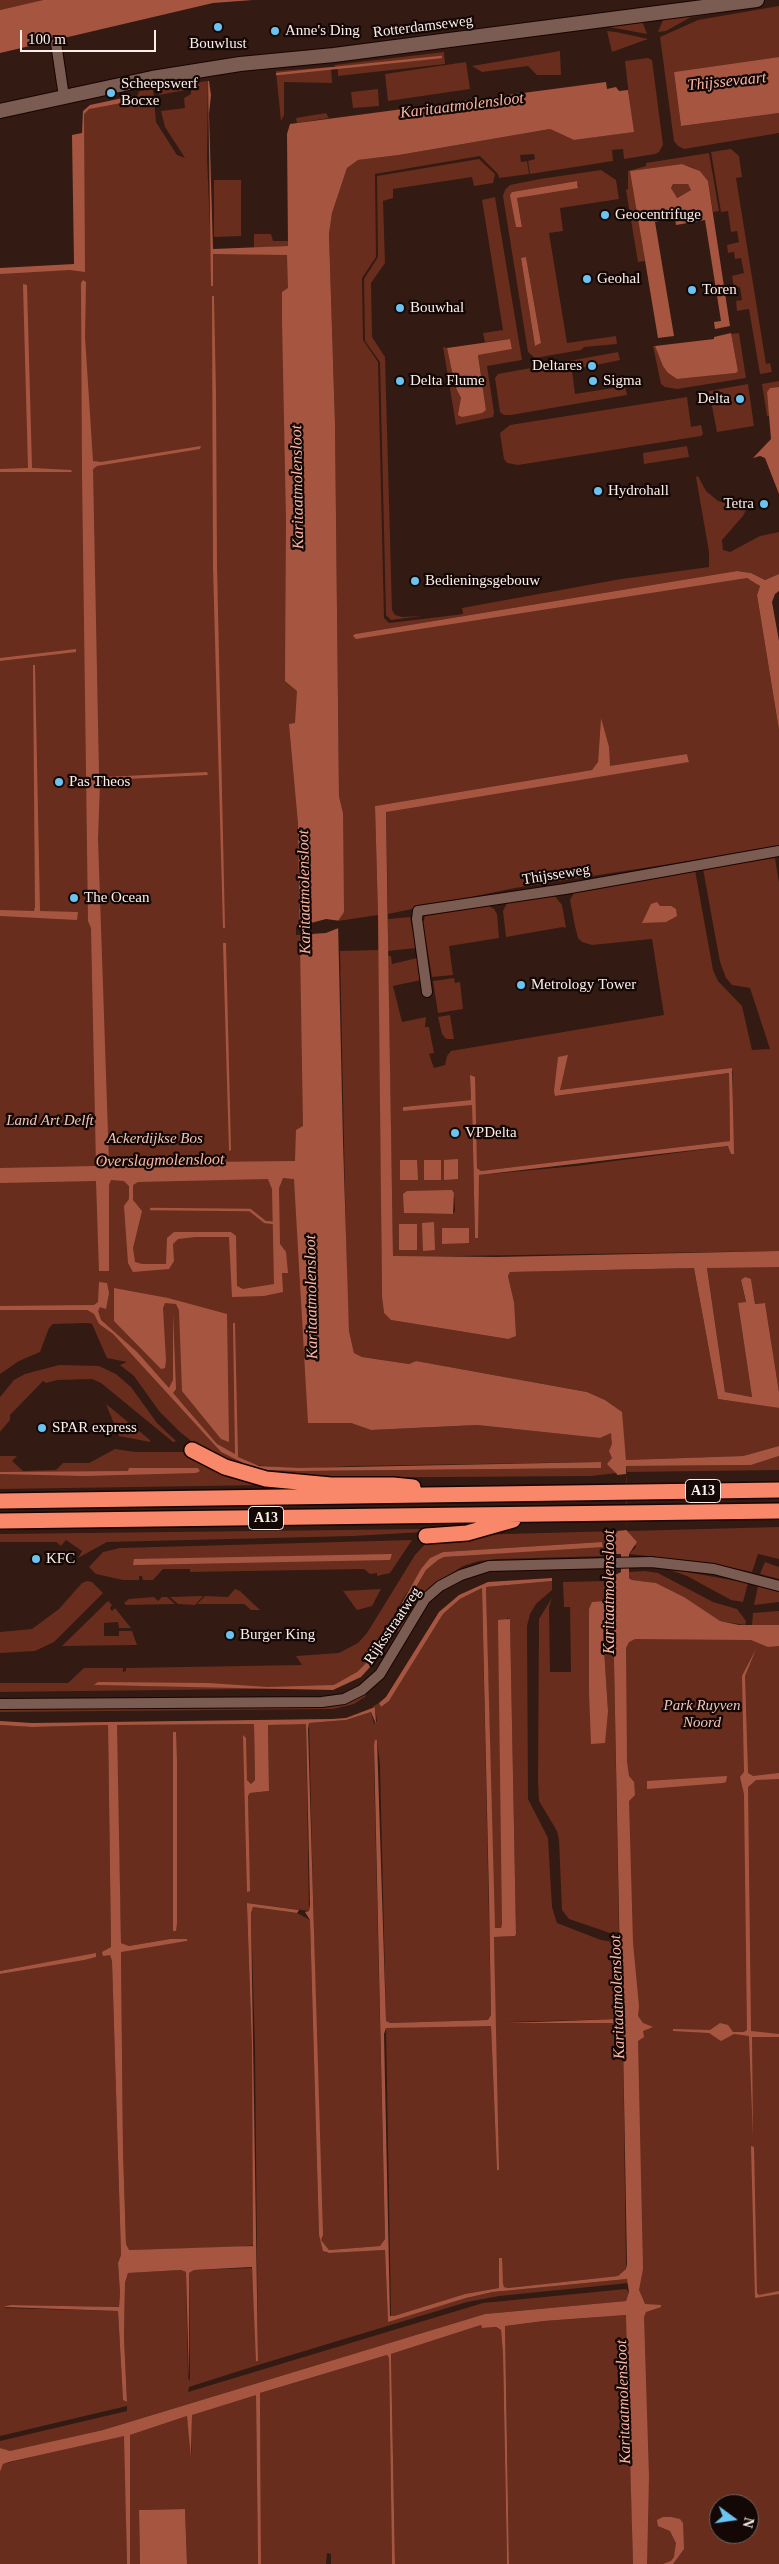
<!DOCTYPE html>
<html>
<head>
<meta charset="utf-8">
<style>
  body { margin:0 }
  #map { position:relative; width:779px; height:2564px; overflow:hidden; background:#331a13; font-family:Georgia,serif }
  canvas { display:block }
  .north { position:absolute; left:709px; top:2494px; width:50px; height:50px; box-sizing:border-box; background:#130805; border:1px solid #706460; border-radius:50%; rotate:104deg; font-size:14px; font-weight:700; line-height:20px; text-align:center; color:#fceee9 }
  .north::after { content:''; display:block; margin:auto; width:18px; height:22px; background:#6bc3f2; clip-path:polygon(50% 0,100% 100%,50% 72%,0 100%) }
  .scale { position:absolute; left:20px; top:30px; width:136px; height:22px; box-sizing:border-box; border:2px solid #fceee9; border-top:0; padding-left:6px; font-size:15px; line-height:18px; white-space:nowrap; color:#fceee9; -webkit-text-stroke:4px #130805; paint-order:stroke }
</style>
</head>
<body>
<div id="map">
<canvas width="779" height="2564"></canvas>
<div class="north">N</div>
<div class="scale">100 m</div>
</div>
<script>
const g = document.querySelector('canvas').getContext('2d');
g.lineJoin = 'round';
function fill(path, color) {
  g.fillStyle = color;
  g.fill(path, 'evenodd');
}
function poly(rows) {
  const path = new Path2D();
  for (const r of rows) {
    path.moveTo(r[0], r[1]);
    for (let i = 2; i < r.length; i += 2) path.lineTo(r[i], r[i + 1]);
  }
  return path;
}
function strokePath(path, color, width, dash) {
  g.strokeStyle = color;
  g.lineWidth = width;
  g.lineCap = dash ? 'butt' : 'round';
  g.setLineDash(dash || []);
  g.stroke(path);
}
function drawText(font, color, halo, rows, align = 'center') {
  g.font = font + ' Georgia,serif';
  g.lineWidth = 4.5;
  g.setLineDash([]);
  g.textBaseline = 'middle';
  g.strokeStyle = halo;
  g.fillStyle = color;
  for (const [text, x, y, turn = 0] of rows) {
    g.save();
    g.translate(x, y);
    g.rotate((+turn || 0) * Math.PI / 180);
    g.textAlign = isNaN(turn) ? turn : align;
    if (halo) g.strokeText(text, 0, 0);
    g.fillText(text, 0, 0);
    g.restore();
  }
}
fill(poly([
  [0,0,43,0,0,10],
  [779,6,779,57,674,72,681,126,779,113,779,133,684,149,678,146,674,141,660,37,698,20],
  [738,8,738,10,691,17,666,31,658,32,664,18],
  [642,21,647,34,604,26],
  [607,31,616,32,648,39,612,52],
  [560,51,561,75,537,75,528,66,482,72,472,66],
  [444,52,445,64,338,76,338,70,334,65],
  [648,58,652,60,663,145,659,152,655,154,624,159,623,149,612,150,613,161,530,174,528,161,535,159,534,154,520,155,521,162,527,161,529,174,499,178,498,174,480,156,375,174,376,257,362,278,363,340,378,362,384,618,389,623,456,615,463,614,462,608,621,579,709,567,709,552,696,477,698,476,706,491,718,501,734,505,750,502,743,516,722,540,723,550,730,552,760,536,779,532,779,574,765,580,751,573,737,571,355,634,354,638,736,578,747,578,755,582,760,586,757,595,779,730,779,847,515,888,388,914,386,811,689,761,687,754,610,767,601,719,598,763,592,770,375,806,378,915,338,921,343,813,339,796,335,424,329,234,332,213,347,168,358,160,399,155,550,129,574,140,633,132,625,61],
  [466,62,470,89,388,101,385,74],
  [331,67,332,83,284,82,284,115,281,121,276,71],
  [208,81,207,158,211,251,289,251,313,1423,351,1423,371,1430,477,1425,600,1438,609,1433,612,1433,612,1458,617,1473,591,1476,298,1478,250,1472,200,1448,180,1432,159,1411,134,1376,120,1365,127,1362,107,1358,92,1324,88,1323,53,1324,49,1328,40,1352,19,1361,0,1374,0,1310,87,1310,94,1314,99,1324,113,1334,221,1452,249,1466,264,1470,299,1471,601,1468,600,1462,351,1466,300,1469,254,1465,224,1451,209,1438,114,1333,100,1323,94,1311,86,1307,0,1309,0,270,82,268,83,129,84,112,89,107,137,97,139,91,153,89,156,122,177,155,185,158,165,127,161,111,185,108,184,98,191,94,191,89,159,95,160,87],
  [378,89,379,106,353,108,351,92],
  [326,113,329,118,297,123,296,118],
  [731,149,739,156,742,177,736,178,766,364,770,363,772,372,760,374,749,309,737,311,736,301,742,300,740,287,734,288,732,276,744,273,741,258,735,259,734,252,728,253,727,245,739,242,737,231,731,232,728,211,721,212,711,152],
  [709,153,719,211,713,212,708,181,700,171,691,167,682,164,631,171,645,261,638,262,626,190,628,189,628,171,646,166,646,163],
  [479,159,495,174,493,183,474,186,472,177,393,189,393,198,383,201,385,263,371,283,372,337,385,357,392,610,395,615,402,617,422,616,391,620,386,615,380,362,365,341,364,279,378,257,377,176],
  [601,170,616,180,619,199,560,208,563,231,549,233,567,343,616,336,617,344,584,347,581,350,535,358,528,352,503,196,505,190,510,185,540,179],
  [576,181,579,186,517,198,522,226,516,227,512,192],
  [526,257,541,343,535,346,521,258],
  [214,180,241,180,241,236,214,237],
  [673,184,688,184,691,190,676,198,671,188],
  [495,197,522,360,487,366,494,412,493,417,456,425,443,347,447,348,455,386,461,398,486,410,478,354,512,349,510,339,485,342,483,333,503,330,482,200],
  [254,234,271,234,273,241,289,241,288,246,254,248],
  [739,333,746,378,677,389,665,387,661,384,653,346,655,346,668,373,677,379,736,373,738,371,731,334],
  [618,352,620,360,572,370,575,394,625,386,627,395,511,415,504,415,500,412,495,378,498,374],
  [779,381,779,387,770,388,767,392,770,416,767,416,762,384],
  [748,384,754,426,717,432,709,391],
  [687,397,691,427,701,425,703,434,701,436,518,465,507,463,504,459,500,433,510,425],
  [687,446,689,457,644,464,643,453],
  [775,858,779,883,779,1251,393,1257,388,956,391,956,392,964,417,958,421,980,393,986,402,1022,426,1017,425,1027,429,1027,434,1053,429,1054,434,1068,445,1065,447,1056,451,1051,664,1015,652,939,592,945,582,942,578,938,575,926,570,900,575,891,695,870,713,970,718,981,742,1006,752,1050,770,1049,750,988,732,985,726,978,720,962,703,869],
  [568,1055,559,1090,733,1071,731,1154,729,1146,576,1166,479,1175,475,1238,472,1104,403,1111,403,1107,471,1100,470,1076,477,1168,481,1171,730,1141,729,1073,556,1096],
  [452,1190,454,1193,455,1211,453,1214,404,1213],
  [554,895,562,905,566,928,563,927,506,937,503,911,508,901],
  [487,905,494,909,497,914,499,938,449,946,453,975,432,977,423,923,425,916],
  [410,917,416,948,388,951,388,919],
  [379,950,382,1297,384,1313,391,1320,508,1339,514,1302,508,1276,510,1272,694,1268,718,1399,779,1408,779,1446,743,1456,626,1460,621,1412,605,1400,587,1392,416,1361,409,1364,362,1357,354,1353,349,1331,347,1290,340,951],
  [454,978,455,983,460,982,463,1009,438,1013,433,981],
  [450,1015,454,1039,446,1039,442,1034,438,1017],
  [707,1267,779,1267,779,1392,765,1303,755,1304,751,1279,741,1280,746,1303,738,1303,752,1397,725,1392],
  [59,1365,99,1366,116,1374,131,1387,157,1423,176,1441,173,1442,101,1383,92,1379,57,1380,46,1383,43,1381,10,1415,10,1420,0,1432,0,1397,14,1380,25,1374],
  [106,1404,150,1440,150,1442,119,1436],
  [115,1449,135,1452,183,1452,270,1485,0,1489,0,1456,17,1456,12,1461,23,1471,56,1470,63,1463,89,1463],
  [779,1456,779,1470,627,1472,626,1466,751,1465],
  [779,1527,779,1559,758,1554,752,1572,709,1563,629,1554,636,1547,627,1531],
  [425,1529,425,1532,353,1536,107,1542,78,1558,82,1551,66,1540,61,1546,56,1542,0,1542,0,1534],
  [618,1531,607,1546,615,1554,606,1556,498,1559,479,1561,463,1566,435,1584,398,1637,397,1622,426,1570,438,1560,444,1557,603,1546,602,1542,443,1552,430,1558,404,1597,371,1658,357,1672,335,1688,0,1692,0,1683,68,1683,84,1668,123,1668,123,1672,126,1671,126,1668,302,1665,296,1656,339,1653,358,1643,367,1633,415,1555,427,1542,450,1537,505,1534],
  [163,1683,208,1683,208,1687,95,1685],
  [412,1540,390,1573,377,1576,377,1573,370,1574,364,1569,190,1572,190,1569,163,1569,153,1580,143,1580,142,1576,139,1576,139,1580,123,1580,96,1574,89,1567,103,1552,120,1548],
  [765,1562,779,1567,779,1579,760,1574],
  [665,1568,748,1583,743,1602,731,1600,687,1576],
  [645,1571,658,1573,713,1602,737,1609,746,1621,745,1625,719,1621,684,1597,656,1583,632,1580,629,1577,629,1572],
  [87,1581,92,1582,103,1593,54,1642,35,1651,0,1653,0,1632,32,1629,59,1609,82,1583],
  [552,1581,552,1590,536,1604,530,1614,527,1626,528,1799,548,1838,552,1907,557,1923,601,1940,620,1943,621,2017,619,2019,506,2022,616,2023,621,2026,623,2041,626,2269,618,2276,508,2288,504,2287,503,2283,500,2258,499,2288,465,2294,391,2317,386,2028,489,2024,491,2026,497,2170,494,1937,515,1936,516,1934,510,1619,507,1618,502,1924,501,1928,494,1928,486,1587],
  [606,1581,614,1583,614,1600,593,1602,589,1609,608,1711,603,1633,605,1611,613,1611,619,1932,610,1933,569,1919,562,1910,559,1840,557,1831,539,1801,538,1781,539,1619,552,1598,549,1607,550,1672,571,1672,570,1607,564,1607,563,1582],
  [758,1586,779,1592,779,1602,754,1605],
  [482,1588,491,2015,488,2020,390,2023,386,2021,380,1765,377,1740,374,1745,374,1765,385,2239,380,2246,329,2250,321,2240,309,1723,346,1720,371,1712,374,1724,377,1721,375,1707,372,1707,379,1703,381,1707,389,1701,443,1614,460,1599],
  [235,1589,240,1591,260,1610,251,1610,244,1604,197,1604,205,1596,228,1597],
  [381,1589,372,1606,357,1610,343,1591],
  [203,1596,195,1605,178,1604,170,1597],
  [154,1597,158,1601,162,1597,167,1597,175,1604,126,1605,124,1603,129,1599],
  [108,1601,112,1605,110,1608,112,1611,115,1608,131,1628,119,1628,118,1622,104,1623,104,1636,119,1636,119,1631,132,1631,137,1645,62,1646],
  [779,1611,779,1625,752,1625,753,1613],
  [623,1631,779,1638,779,2564,645,2564],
  [719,2504,749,2504,749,2534,719,2534],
  [364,1693,366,1696,354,1704,333,1709,0,1712,0,1709,332,1706,345,1703],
  [306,1723,309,1911,247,1903,247,1906,252,2049,254,2245,241,2247,128,2250,126,2244,123,2150,121,1951,187,1941,187,1939,170,1939,129,1946,121,1943,116,1725,254,1724,255,1780,251,1784,247,1780,246,1738,249,1892,248,1796,250,1793,269,1791,268,1725],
  [0,1725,32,1727,108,1725,111,1947,103,1952,110,1955,112,1961,121,2255,118,2263,120,2293,119,2307,11,2305,4,2308,118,2311,123,2400,127,2402,124,2337,125,2283,128,2273,181,2270,186,2272,188,2378,190,2381,189,2273,194,2270,252,2268,258,2362,255,2049,251,1913,253,1907,297,1913,310,1920,319,2235,326,2253,385,2250,388,2321,466,2298,493,2292,627,2279,629,2283,499,2296,467,2302,258,2365,189,2387,188,2392,483,2303,626,2289,629,2292,626,2301,485,2314,103,2430,10,2452,0,2448,0,2441,127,2411,127,2406,0,2436,0,1974,96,1957,94,1954,0,1971],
  [627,2315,633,2564,509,2564,505,2326,544,2321],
  [481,2325,482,2328,495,2327,501,2330,503,2355,507,2564,395,2564,391,2354],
  [387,2355,389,2358,392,2564,331,2564,331,2554,327,2553,326,2564,261,2564,260,2393],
  [254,2394,256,2395,258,2564,187,2564,185,2509,139,2510,140,2564,130,2564,130,2435,187,2416,192,2457,192,2415],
  [121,2435,124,2436,125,2440,127,2564,0,2564,0,2472,3,2464]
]), '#682d1c');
fill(poly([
  [43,0,253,0,213,3,0,53,0,10],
  [779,57,779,113,681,126,674,72],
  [208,81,209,81,211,95,209,114,213,249,288,246,287,134,290,124,606,82,607,89,616,87,619,91,628,90,634,132,574,140,550,129,399,155,358,160,347,168,332,213,329,234,335,424,339,796,343,813,344,912,338,921,343,1142,349,1331,354,1353,362,1357,409,1364,416,1361,587,1392,605,1400,622,1412,626,1460,743,1456,779,1446,779,1456,751,1465,626,1466,627,1531,637,1542,629,1554,629,1578,632,1580,656,1583,684,1597,720,1621,739,1625,779,1625,779,1646,768,1647,751,1640,635,1639,629,1642,626,1648,627,1762,629,1776,634,1782,635,1795,629,1801,633,1943,639,2006,638,2016,643,2023,653,2027,643,2031,644,2037,638,2041,643,2269,639,2290,645,2304,661,2305,661,2307,646,2312,644,2317,649,2477,647,2564,633,2564,626,2315,544,2321,505,2326,509,2564,507,2564,503,2355,501,2330,496,2327,482,2328,481,2325,391,2354,395,2564,392,2564,389,2358,387,2355,260,2393,261,2564,258,2564,256,2395,192,2415,191,2458,187,2416,130,2435,130,2564,127,2564,124,2436,9,2462,3,2464,0,2472,0,2448,10,2451,103,2430,485,2314,626,2301,629,2292,627,2279,493,2292,466,2298,388,2322,385,2250,329,2253,323,2251,319,2235,310,1920,305,1912,309,1911,310,1905,306,1724,268,1725,269,1791,250,1793,248,1796,250,1891,247,1892,243,1735,246,1738,247,1780,251,1784,255,1780,254,1724,117,1725,121,1943,129,1946,170,1939,187,1939,187,1941,121,1952,123,2150,126,2244,129,2250,253,2246,252,2049,247,1906,247,1903,299,1910,297,1913,253,1907,251,1913,258,2361,256,2361,252,2267,194,2270,189,2273,189,2381,186,2272,181,2270,128,2273,125,2283,124,2337,127,2402,123,2400,118,2311,3,2307,11,2305,119,2307,120,2293,118,2263,121,2255,112,1961,110,1955,103,1956,102,1952,111,1947,108,1725,32,1727,0,1725,0,1721,32,1723,332,1719,346,1718,375,1707,376,1724,371,1712,346,1720,309,1723,308,1729,323,2235,321,2240,329,2250,380,2246,385,2239,374,1745,375,1740,377,1740,386,2021,390,2023,488,2020,491,2015,489,1898,482,1588,460,1599,443,1614,389,1701,381,1707,379,1703,386,1697,439,1612,459,1595,488,1582,552,1578,552,1581,486,1587,495,1928,501,1928,502,1924,498,1620,510,1619,516,1934,515,1936,494,1937,499,2170,497,2170,491,2026,386,2028,384,2034,390,2316,394,2316,465,2294,499,2288,499,2258,502,2258,503,2283,504,2287,508,2288,618,2276,626,2269,627,2264,623,2041,621,2026,616,2023,506,2023,618,2019,621,2017,613,1611,605,1611,603,1633,608,1711,605,1743,591,1744,589,1692,589,1609,592,1602,614,1600,614,1583,611,1577,621,1572,621,1554,615,1554,607,1546,618,1531,617,1474,607,1464,612,1458,609,1451,612,1444,611,1433,600,1438,477,1425,371,1430,351,1423,308,1423,294,1179,283,1178,279,1188,280,1244,286,1252,288,1273,282,1273,283,1292,264,1296,232,1297,229,1237,195,1237,178,1239,173,1244,174,1261,169,1269,133,1272,128,1263,124,1206,129,1199,129,1186,124,1181,111,1180,109,1185,109,1271,99,1271,96,1181,0,1183,0,1168,96,1166,91,928,88,921,82,474,81,283,83,280,86,282,85,337,93,461,101,462,201,446,200,449,97,466,93,469,99,774,104,777,207,772,208,775,105,780,100,783,98,839,109,1163,295,1161,296,1130,303,1126,298,823,289,724,295,723,297,691,285,681,286,520,282,319,282,292,288,288,287,255,213,254,213,286,211,286],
  [268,1179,272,1189,274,1284,243,1289,237,1286,236,1236,231,1232,174,1232,167,1238,166,1264,142,1264,135,1262,133,1248,142,1211,133,1200,133,1185,138,1182],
  [132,96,132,101,89,109,84,114,85,272,70,270,0,274,0,268,74,264,72,135,82,133,83,111,90,105],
  [682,164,700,171,708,181,730,326,715,329,714,322,721,321,705,220,676,225,675,218,655,222,674,336,658,338,630,171],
  [673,184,688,184,691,190,677,198,671,188],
  [577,181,578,188,517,198,522,227,516,227,510,195,512,192],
  [526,257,541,343,535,346,521,258],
  [23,284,27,285,32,468,71,470,72,472,0,472,0,469,28,468],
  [212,296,214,296,216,394,217,565,225,928,223,928,213,567],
  [731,333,738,371,736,373,677,379,668,373,663,366,655,346,714,339,714,337],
  [510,339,512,349,478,355,486,410,482,413,462,417,458,415,461,398,455,386,447,348],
  [779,387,779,494,765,458,760,456,753,458,771,439,767,392,770,388],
  [737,571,751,573,765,580,779,574,779,591,775,594,772,602,779,641,779,730,757,595,760,586,747,578,356,639,353,636,355,634],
  [76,649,76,652,0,661,0,658],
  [33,665,35,665,40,911,78,912,77,920,0,916,0,910,34,911,35,907],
  [601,718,609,747,610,766,687,754,689,762,386,812,393,1256,497,1257,779,1251,779,1267,707,1268,725,1392,752,1397,738,1303,746,1302,741,1280,745,1277,751,1279,755,1304,765,1303,779,1392,779,1408,718,1399,694,1268,510,1272,508,1276,514,1302,516,1336,508,1339,391,1320,384,1313,382,1297,378,915,375,806,592,770,598,762],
  [657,902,660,906,671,906,676,909,677,916,666,922,642,923,651,904],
  [223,943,226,943,231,1150,229,1151],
  [568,1055,560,1090,732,1068,734,1154,731,1154,728,1146,479,1175,478,1238,475,1238,472,1105,403,1111,403,1107,471,1100,470,1075,475,1077,477,1168,481,1171,730,1141,729,1073,555,1096,554,1091,558,1057],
  [458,1159,458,1179,444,1180,444,1160],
  [400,1160,417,1160,418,1180,400,1180],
  [424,1160,441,1160,441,1180,424,1180],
  [452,1190,454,1193,453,1214,404,1213,403,1194,407,1191],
  [434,1222,435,1250,423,1251,422,1223],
  [399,1224,417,1224,417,1250,399,1250],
  [442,1228,469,1228,469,1243,442,1244],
  [99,1282,107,1283,109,1293,106,1309,100,1307,98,1311,101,1320,137,1352,169,1388,173,1380,173,1312,176,1389,173,1393,217,1444,235,1454,233,1323,235,1323,238,1457,259,1466,299,1468,601,1462,601,1468,299,1471,264,1470,249,1466,221,1452,113,1334,99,1324,94,1314,87,1310,0,1310,0,1306,94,1305,98,1302],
  [114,1288,168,1298,227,1314,229,1442,221,1439,182,1391,179,1310,176,1304,165,1303,163,1308,166,1361,165,1368,161,1369,114,1321],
  [129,1468,198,1468,200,1471,196,1473,84,1476,0,1474,0,1472,128,1471],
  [602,1542,603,1547,444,1557,438,1560,426,1570,370,1667,361,1677,333,1690,94,1685,98,1682,208,1683,268,1687,334,1685,357,1672,371,1658,421,1569,430,1558,443,1552],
  [392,1554,390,1560,133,1565,134,1559],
  [756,1649,745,1676,748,1773,753,1776,779,1773,779,1779,756,1780,748,1787,751,2031,779,2034,779,2037,752,2037,753,2137,749,2036,734,2034,721,2041,709,2033,673,2031,673,2029,710,2030,720,2023,728,2025,733,2032,744,2032,747,2030,744,1794,740,1777,744,1772,742,1676],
  [173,1732,176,1732,177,1762,177,1923,176,1931,173,1931],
  [727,1776,726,1782,723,1783,647,1789,647,1781],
  [96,1953,96,1957,84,1960,0,1974,0,1971],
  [751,2146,754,2147,757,2293,759,2295,779,2291,779,2294,755,2298],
  [185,2509,187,2564,140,2564,139,2510],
  [671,2517,680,2519,683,2523,684,2549,673,2564,663,2564,671,2561,674,2557,676,2543,670,2531,658,2526,657,2520,663,2517]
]), '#a65640');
fill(poly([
  [326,919,341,921,341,927,326,933,296,935,296,927],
  [626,1474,627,1530,617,1531,617,1475]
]), '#331a13');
strokePath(poly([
  [277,74,441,57],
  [151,1209,250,1210,265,1222,275,1223]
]), '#a65640', 2.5);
const street = poly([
  [56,43,64,97],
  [427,992,417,919,418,911,565,889,779,851],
  [0,1704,322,1702,344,1699,362,1690,380,1674,425,1599,440,1586,461,1575,489,1566,651,1562,714,1569,779,1586]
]);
const secondary = poly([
  [0,111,152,78,240,64,334,55,757,0]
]);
const highway = poly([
  [192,1450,225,1467,266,1479,331,1485,393,1485,413,1487],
  [0,1501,779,1490],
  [0,1521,779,1511],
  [426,1536,467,1533,513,1520]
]);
strokePath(street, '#1a0401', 12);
strokePath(secondary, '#1a0401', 16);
strokePath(highway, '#1a0401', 18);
strokePath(street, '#7a5c53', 10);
strokePath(secondary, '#7a5c53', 14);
strokePath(highway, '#f88869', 15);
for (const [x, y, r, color] of [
  [218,27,5,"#6bc3f2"],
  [275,31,5,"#6bc3f2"],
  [111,93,5,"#6bc3f2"],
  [605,215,5,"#6bc3f2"],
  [587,279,5,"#6bc3f2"],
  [692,290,5,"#6bc3f2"],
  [400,308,5,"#6bc3f2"],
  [592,366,5,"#6bc3f2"],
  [400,381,5,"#6bc3f2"],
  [593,381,5,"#6bc3f2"],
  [740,399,5,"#6bc3f2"],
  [598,491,5,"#6bc3f2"],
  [764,504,5,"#6bc3f2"],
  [415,581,5,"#6bc3f2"],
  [59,782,5,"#6bc3f2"],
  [74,898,5,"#6bc3f2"],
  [521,985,5,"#6bc3f2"],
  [455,1133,5,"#6bc3f2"],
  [42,1428,5,"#6bc3f2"],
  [36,1559,5,"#6bc3f2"],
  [230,1635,5,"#6bc3f2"]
]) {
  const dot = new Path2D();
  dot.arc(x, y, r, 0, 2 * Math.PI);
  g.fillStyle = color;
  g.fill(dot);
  strokePath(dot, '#130805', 2);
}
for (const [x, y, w] of [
  [703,1491,35],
  [266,1518,35]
]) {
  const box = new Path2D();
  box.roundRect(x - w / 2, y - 11.5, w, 23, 4);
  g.fillStyle = '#130805';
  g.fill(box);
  strokePath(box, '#fceee9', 1);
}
drawText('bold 14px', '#fceee9', null, [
  ["A13",703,1491],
  ["A13",266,1518]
]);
drawText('15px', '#fceee9', '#130805', [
  ["Rotterdamseweg",423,27,-7],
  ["Thijsseweg",556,875,-9],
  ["Rijksstraatweg",393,1626,-56]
]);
drawText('15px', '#fceee9', '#130805', [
  ["Anne's Ding",285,31],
  ["Bouwlust",218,44,"center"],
  ["Scheepswerf",121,84],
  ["Bocxe",121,101],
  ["Geocentrifuge",615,215],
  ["Geohal",597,279],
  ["Toren",702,290],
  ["Bouwhal",410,308],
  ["Deltares",582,366,"right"],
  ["Delta Flume",410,381],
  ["Sigma",603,381],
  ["Delta",730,399,"right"],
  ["Hydrohall",608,491],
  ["Tetra",754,504,"right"],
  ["Bedieningsgebouw",425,581],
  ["Pas Theos",69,782],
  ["The Ocean",84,898],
  ["Metrology Tower",531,985],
  ["VPDelta",465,1133],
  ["SPAR express",52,1428],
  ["KFC",46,1559],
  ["Burger King",240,1635]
], 'left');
drawText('italic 15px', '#f2c4b7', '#130805', [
  ["Land Art Delft",50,1121],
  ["Ackerdijkse Bos",155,1139],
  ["Park Ruyven",702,1706],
  ["Noord",702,1723]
]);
drawText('italic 16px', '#fab6a3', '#130805', [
  ["Thijssevaart",727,82,-6],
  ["Karitaatmolensloot",462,106,-7],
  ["Karitaatmolensloot",298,487,-91],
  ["Karitaatmolensloot",305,892,-91],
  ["Overslagmolensloot",160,1161,-1],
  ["Karitaatmolensloot",312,1297,-91],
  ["Karitaatmolensloot",610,1592,-90],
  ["Karitaatmolensloot",618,1997,-92],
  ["Karitaatmolensloot",624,2402,-92]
]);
</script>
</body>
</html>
